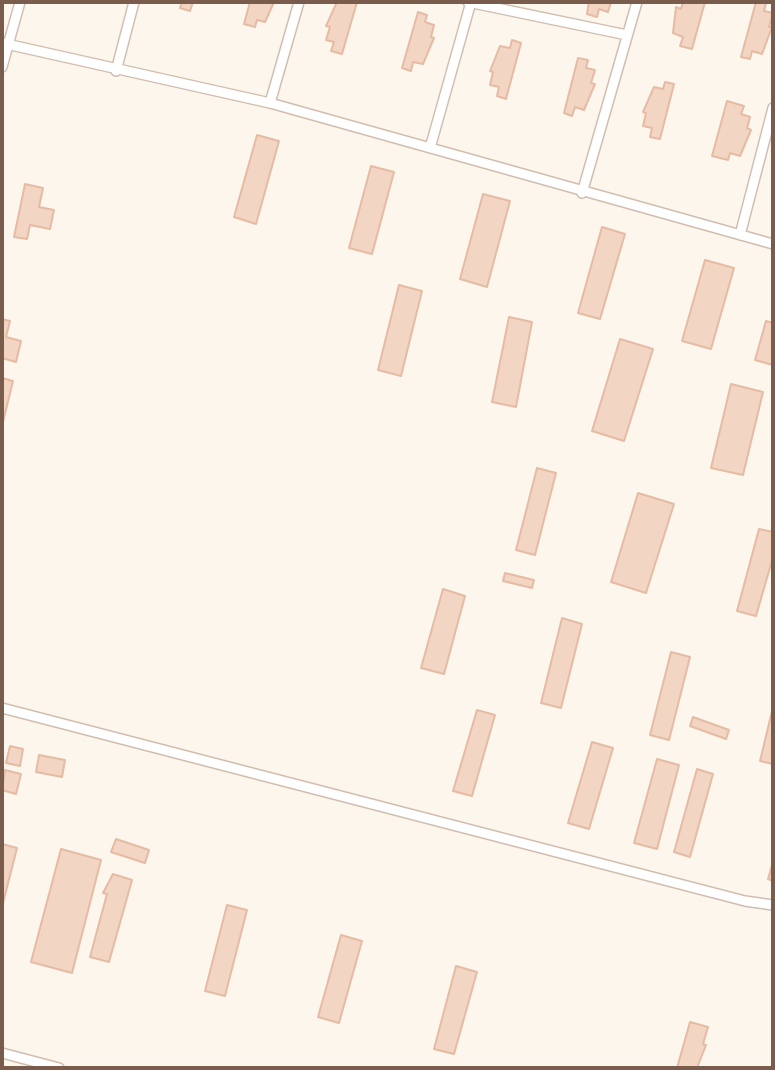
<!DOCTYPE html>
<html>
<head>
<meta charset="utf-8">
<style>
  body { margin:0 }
  #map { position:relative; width:775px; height:1070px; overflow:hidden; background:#fdf6ec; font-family:Figtree,sans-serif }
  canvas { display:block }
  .frame { position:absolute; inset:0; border:4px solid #7a5c4d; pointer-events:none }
</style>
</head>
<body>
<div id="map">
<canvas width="775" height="1070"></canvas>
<div class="frame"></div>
</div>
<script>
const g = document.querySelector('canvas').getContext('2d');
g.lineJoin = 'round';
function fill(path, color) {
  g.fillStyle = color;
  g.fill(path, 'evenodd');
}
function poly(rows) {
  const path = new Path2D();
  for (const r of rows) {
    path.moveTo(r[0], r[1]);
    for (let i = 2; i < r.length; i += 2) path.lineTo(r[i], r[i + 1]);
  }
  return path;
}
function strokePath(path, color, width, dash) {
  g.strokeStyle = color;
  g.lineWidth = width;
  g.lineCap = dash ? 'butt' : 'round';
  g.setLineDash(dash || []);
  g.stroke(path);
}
const building = poly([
  [182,2,193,2,190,11,180,8,182,2],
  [250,2,274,2,265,22,257,20,255,27,244,24,250,2],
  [337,2,357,2,342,54,331,51,334,42,326,40,330,27,326,26,337,2],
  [589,2,611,2,608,12,599,9,597,17,587,14,589,2],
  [683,2,705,2,692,49,680,46,683,37,673,33,676,7,681,9,683,2],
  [756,2,766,3,764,11,773,13,769,27,772,27,762,54,752,51,750,59,741,57,756,2],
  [418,12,427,15,425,22,434,25,431,37,434,38,423,64,413,62,411,71,402,68,418,12],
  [512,40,521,43,506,99,497,96,499,87,490,85,493,72,490,71,500,46,510,48,512,40],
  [578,58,588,60,586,68,595,70,591,83,595,84,584,110,575,107,572,116,564,113,578,58],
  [665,82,674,84,660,139,650,137,652,128,643,126,646,113,643,112,654,87,663,89,665,82],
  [727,101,744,106,741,114,750,117,747,128,751,130,740,156,730,153,728,160,712,156,727,101],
  [257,135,279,141,256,224,234,217,257,135],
  [371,166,394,172,372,254,349,248,371,166],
  [25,184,43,188,39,207,54,210,50,229,30,225,27,239,14,237,25,184],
  [483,194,510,201,487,287,460,279,483,194],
  [602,227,625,234,600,319,578,313,602,227],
  [705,260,734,268,711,349,682,341,705,260],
  [399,285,422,291,401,376,378,370,399,285],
  [509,317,532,322,516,407,492,402,509,317],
  [2,319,10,321,6,337,21,341,16,362,2,358,2,319],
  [766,321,773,323,773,365,755,360,766,321],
  [620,339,653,349,624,441,592,431,620,339],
  [2,378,13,381,2,426,2,378],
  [731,384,763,392,743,475,711,468,731,384],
  [537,468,556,473,535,555,516,550,537,468],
  [638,493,674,504,646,593,611,582,638,493],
  [759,529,773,532,773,557,756,616,737,611,759,529],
  [505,573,534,580,532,588,503,581,505,573],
  [443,589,465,596,444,674,421,668,443,589],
  [562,618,582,624,561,708,541,703,562,618],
  [671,652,690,657,669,740,650,735,671,652],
  [773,707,773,764,760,761,773,707],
  [477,710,495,715,472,796,453,791,477,710],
  [693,717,729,730,726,739,690,726,693,717],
  [592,742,613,748,589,829,568,823,592,742],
  [10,746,23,749,20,766,6,763,10,746],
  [39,755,65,760,62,777,36,772,39,755],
  [657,759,679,765,657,849,634,843,657,759],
  [697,769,713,774,690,857,674,852,697,769],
  [5,770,21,774,16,794,2,790,5,770],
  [116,839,149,850,145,863,111,852,116,839],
  [2,844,17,848,2,907,2,844],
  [61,849,101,860,72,973,31,962,61,849],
  [773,862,773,881,768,879,773,862],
  [113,874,132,880,109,962,90,957,107,894,103,893,113,874],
  [227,905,247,910,225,996,205,991,227,905],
  [341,935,362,941,339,1023,318,1017,341,935],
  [456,966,477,972,454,1054,434,1049,456,966],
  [690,1022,708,1027,703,1044,706,1045,697,1068,677,1068,690,1022]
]);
fill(building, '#f3d5c3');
strokePath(building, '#e6bba3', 2);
const service = poly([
  [468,2,627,35],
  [2,43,270,103,773,244],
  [2,67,20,2],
  [116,71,134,2],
  [270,103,299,2],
  [430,148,471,2],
  [582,193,637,2],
  [740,235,773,108],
  [2,708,745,901,773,905],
  [2,1053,59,1068]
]);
strokePath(service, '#d1beb0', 12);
strokePath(service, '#fff', 9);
</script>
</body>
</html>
